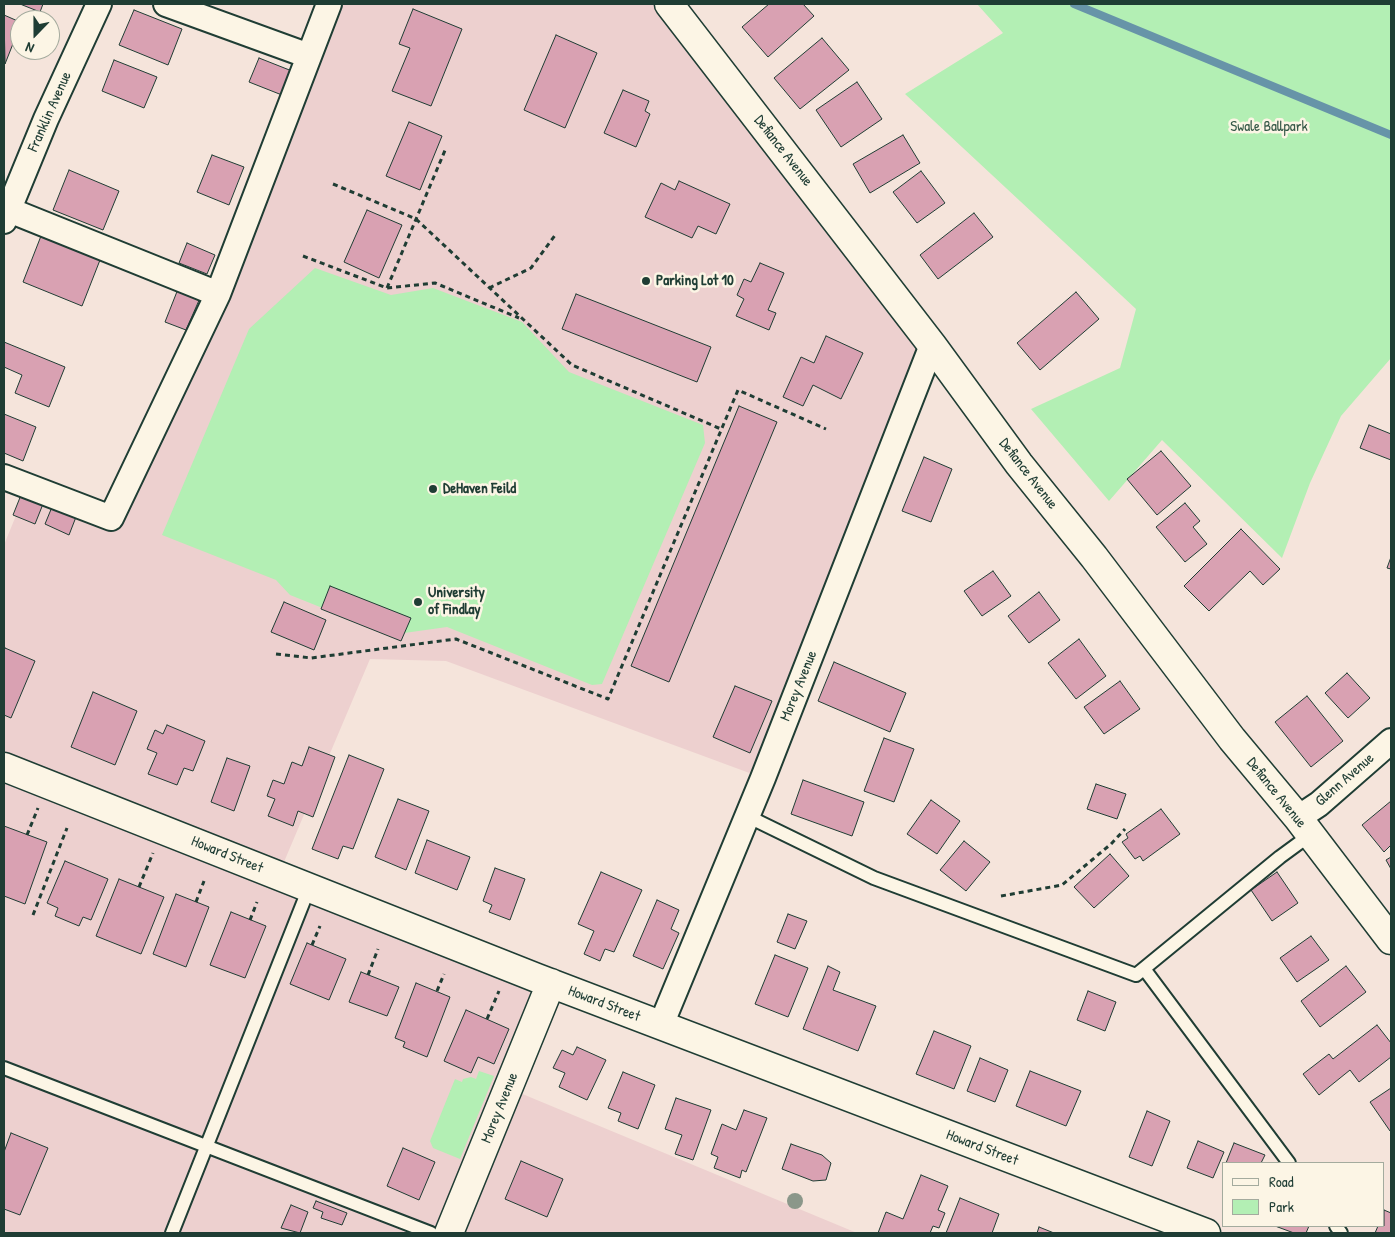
<!DOCTYPE html>
<html>
<head>
<meta charset="utf-8">
<style>
  body { margin:0 }
  #map { position:relative; width:1395px; height:1237px; overflow:hidden; background:#f5e4db; font-family:"Patrick Hand",sans-serif }
  canvas { display:block }
  .frame { position:absolute; inset:0; border:5px solid #1f3d34; pointer-events:none }
  .legend { position:absolute; left:1222px; top:1162px; width:162px; height:65px; box-sizing:border-box; background:#fcf5e5; border:1px solid #a4ab9e; margin:0; padding:6px 9px; list-style:none; font-size:15px; color:#1f3d34 }
  .legend li { display:flex; align-items:center; gap:10px; height:25px }
  .legend b { width:25px; border:1px solid #a4ab9e }
  .north { position:absolute; left:10px; top:10px; width:50px; height:50px; box-sizing:border-box; background:#fcf5e5; border:1px solid #a4ab9e; border-radius:50%; rotate:202deg; font-size:14px; font-weight:700; line-height:20px; text-align:center; color:#1f3d34 }
  .north::after { content:''; display:block; margin:auto; width:18px; height:22px; background:#1f3d34; clip-path:polygon(50% 0,100% 100%,50% 72%,0 100%) }
</style>
</head>
<body>
<div id="map">
<canvas width="1395" height="1237"></canvas>
<div class="frame"></div>
<ul class="legend">
<li><b style="height:6px;background:#fcf5e5"></b>Road</li>
<li><b style="height:14px;background:#b3efb4"></b>Park</li>
</ul>
<div class="north">N</div>
</div>
<script>
const g = document.querySelector('canvas').getContext('2d');
g.lineJoin = 'round';
function fill(path, color) {
  g.fillStyle = color;
  g.fill(path, 'evenodd');
}
function poly(rows) {
  const path = new Path2D();
  for (const r of rows) {
    path.moveTo(r[0], r[1]);
    for (let i = 2; i < r.length; i += 2) path.lineTo(r[i], r[i + 1]);
  }
  return path;
}
function strokePath(path, color, width, dash) {
  g.strokeStyle = color;
  g.lineWidth = width;
  g.lineCap = dash ? 'butt' : 'round';
  g.setLineDash(dash || []);
  g.stroke(path);
}
function drawText(font, color, halo, rows, align = 'center') {
  g.font = font + ' "Patrick Hand",sans-serif';
  g.lineWidth = 5;
  g.setLineDash([]);
  g.textBaseline = 'middle';
  g.strokeStyle = halo;
  g.fillStyle = color;
  for (const [text, x, y, turn = 0] of rows) {
    g.save();
    g.translate(x, y);
    g.rotate((+turn || 0) * Math.PI / 180);
    g.textAlign = isNaN(turn) ? turn : align;
    if (halo) g.strokeText(text, 0, 0);
    g.fillText(text, 0, 0);
    g.restore();
  }
}
fill(poly([
  [341,4,668,4,932,345,763,778,446,661,370,659,278,876,551,983,508,1088,857,1233,4,1233,4,545,28,486,111,518]
]), '#edd0cf');
fill(poly([
  [977,4,1391,4,1391,358,1341,416,1310,483,1282,558,1162,440,1109,501,1031,409,1120,368,1136,309,905,94,1003,33],
  [315,268,391,295,433,288,522,322,569,372,703,425,705,443,602,684,592,685,447,627,390,635,290,595,276,580,162,535,249,329],
  [479,1071,494,1076,460,1159,433,1148,430,1141,455,1079,462,1082,463,1079,471,1077,476,1079]
]), '#b3efb4');
strokePath(poly([
  [1074,4,1391,135]
]), '#6794a8', 8);
const building = poly([
  [20,4,43,4,40,12,20,4],
  [769,4,803,4,814,16,768,57,742,27,769,4],
  [413,9,462,29,431,106,392,91,410,48,399,44,413,9],
  [134,10,182,29,168,65,119,45,134,10],
  [4,15,20,22,20,26,5,64,4,15],
  [556,35,597,53,565,128,524,110,556,35],
  [822,38,849,70,800,109,774,78,822,38],
  [259,58,297,73,287,97,249,82,259,58],
  [114,60,157,77,144,108,102,91,114,60],
  [857,82,882,119,841,147,816,110,857,82],
  [623,90,649,101,645,111,650,114,636,147,604,133,623,90],
  [409,122,442,136,420,190,386,176,409,122],
  [903,135,920,163,870,193,853,164,903,135],
  [212,155,244,167,229,205,197,192,212,155],
  [69,170,119,191,103,230,53,210,69,170],
  [921,171,945,203,917,223,893,192,921,171],
  [679,181,730,204,716,234,698,226,692,238,645,217,661,183,675,190,679,181],
  [367,210,402,225,379,278,344,262,367,210],
  [974,213,993,237,938,279,920,255,974,213],
  [41,236,100,260,82,306,23,282,41,236],
  [187,243,215,255,207,274,179,263,187,243],
  [760,263,784,273,768,310,776,313,769,330,736,316,744,299,737,295,744,279,751,282,760,263],
  [178,289,200,298,186,330,165,322,178,289],
  [1076,292,1099,319,1040,370,1017,343,1076,292],
  [576,294,711,347,697,382,562,329,576,294],
  [826,336,863,353,841,399,813,385,803,406,783,397,801,357,814,363,826,336],
  [4,342,65,367,49,407,15,393,22,375,4,367,4,342],
  [739,406,777,422,669,682,631,666,739,406],
  [4,414,36,427,23,461,4,453,4,414],
  [1369,425,1391,434,1391,460,1360,448,1369,425],
  [1161,451,1191,486,1157,515,1127,479,1161,451],
  [924,457,952,469,931,522,902,511,924,457],
  [21,495,43,504,35,524,13,515,21,495],
  [1185,503,1200,521,1193,527,1207,544,1185,562,1156,527,1185,503],
  [52,507,76,517,69,535,45,524,52,507],
  [1241,529,1280,569,1263,585,1250,571,1209,611,1184,586,1241,529],
  [1391,557,1391,569,1387,568,1391,557],
  [993,571,1011,596,982,616,964,591,993,571],
  [330,586,411,618,401,641,321,609,330,586],
  [1039,592,1060,620,1029,643,1008,616,1039,592],
  [284,602,326,620,314,650,271,632,284,602],
  [1079,639,1106,676,1076,699,1048,663,1079,639],
  [5,648,35,661,11,718,4,715,4,651,5,648],
  [834,662,906,693,890,732,818,701,834,662],
  [1347,673,1370,698,1348,718,1325,693,1347,673],
  [1120,681,1140,709,1104,734,1084,707,1120,681],
  [735,686,772,701,750,753,713,737,735,686],
  [93,692,137,711,115,765,71,747,93,692],
  [1307,696,1343,741,1311,767,1275,722,1307,696],
  [167,725,205,741,193,771,184,768,177,785,148,774,157,753,147,749,155,730,163,734,167,725],
  [884,738,914,749,894,802,864,791,884,738],
  [309,747,335,757,313,817,298,811,293,826,268,816,275,799,267,796,273,780,284,784,292,762,302,766,309,747],
  [349,755,384,769,353,849,343,846,338,859,312,849,349,755],
  [227,758,250,766,234,811,211,802,227,758],
  [803,780,864,802,852,836,791,814,803,780],
  [1096,784,1126,794,1117,819,1087,809,1096,784],
  [398,799,429,811,406,870,375,857,398,799],
  [931,800,960,821,937,854,907,834,931,800],
  [1391,801,1391,845,1384,852,1362,825,1391,801],
  [1161,809,1180,834,1143,861,1140,856,1135,859,1122,842,1128,838,1126,834,1161,809],
  [4,826,47,842,25,904,4,896,4,826],
  [427,840,470,857,457,890,415,873,427,840],
  [964,841,990,862,966,891,940,870,964,841],
  [1110,854,1129,876,1094,908,1074,887,1110,854],
  [1391,857,1391,869,1386,860,1391,857],
  [65,861,108,879,91,920,83,917,79,926,55,916,58,908,47,903,65,861],
  [495,868,525,879,510,920,489,912,492,905,483,901,495,868],
  [601,872,642,890,614,952,605,949,600,961,584,954,594,931,578,924,601,872],
  [1277,872,1298,903,1272,921,1251,890,1277,872],
  [119,879,164,897,141,954,96,936,119,879],
  [176,894,209,907,186,967,153,954,176,894],
  [657,900,679,910,671,929,679,933,663,969,633,956,657,900],
  [231,912,266,926,245,978,210,965,231,912],
  [788,914,807,921,795,949,777,942,788,914],
  [1311,936,1329,960,1297,982,1280,958,1311,936],
  [307,943,346,959,329,1000,290,984,307,943],
  [775,955,808,968,788,1017,755,1004,775,955],
  [828,966,840,972,833,990,876,1006,858,1051,803,1029,828,966],
  [1346,966,1366,992,1320,1027,1301,1001,1346,966],
  [361,972,399,987,387,1016,349,1002,361,972],
  [416,983,450,997,427,1057,403,1047,405,1042,395,1038,416,983],
  [1088,991,1116,1002,1105,1031,1077,1020,1088,991],
  [466,1010,509,1029,494,1064,478,1057,471,1073,444,1061,466,1010],
  [1377,1025,1391,1043,1391,1057,1359,1082,1350,1070,1319,1095,1303,1074,1329,1054,1333,1059,1377,1025],
  [934,1031,971,1046,954,1089,916,1074,934,1031],
  [577,1047,606,1060,587,1100,559,1087,565,1073,553,1068,562,1050,573,1055,577,1047],
  [980,1058,1008,1070,995,1102,967,1091,980,1058],
  [1030,1071,1081,1091,1066,1126,1016,1106,1030,1071],
  [623,1072,655,1085,638,1129,618,1121,621,1113,608,1108,623,1072],
  [1391,1088,1391,1130,1390,1131,1370,1102,1391,1088],
  [676,1098,711,1110,693,1160,675,1154,682,1135,665,1129,676,1098],
  [744,1110,767,1118,746,1172,742,1170,740,1178,714,1168,718,1157,711,1154,722,1124,736,1130,744,1110],
  [1147,1111,1170,1121,1152,1166,1129,1157,1147,1111],
  [11,1133,48,1148,20,1215,4,1209,4,1152,11,1133],
  [1198,1141,1224,1152,1213,1178,1187,1168,1198,1141],
  [1234,1143,1265,1155,1261,1163,1226,1163,1234,1143],
  [791,1144,822,1155,831,1163,826,1180,813,1181,782,1169,791,1144],
  [403,1148,435,1162,419,1200,387,1186,403,1148],
  [521,1161,563,1179,547,1217,505,1199,521,1161],
  [921,1175,948,1186,938,1210,945,1213,939,1228,933,1226,930,1233,878,1233,886,1212,903,1219,921,1175],
  [960,1198,999,1214,992,1233,946,1233,960,1198],
  [316,1201,347,1213,342,1225,321,1218,323,1212,313,1208,316,1201],
  [291,1205,308,1212,300,1233,281,1228,291,1205],
  [1384,1210,1391,1213,1391,1233,1375,1233,1378,1226,1384,1226,1384,1210],
  [1275,1226,1309,1226,1306,1233,1294,1233,1275,1226],
  [1039,1227,1054,1233,1037,1233,1039,1227]
]);
fill(building, '#d9a1b2');
strokePath(building, '#1f3d34', 1);
const lane = poly([
  [747,816,874,878,1136,975,1280,857,1310,835],
  [1145,970,1289,1163],
  [4,1068,431,1233],
  [1336,1226,1341,1233],
  [172,1233,309,888]
]);
const street = poly([
  [166,4,309,56],
  [4,208,218,294],
  [4,221,46,119,99,4],
  [4,477,111,518,218,294,329,4],
  [1298,818,1319,804,1391,741],
  [661,1025,763,778,932,345]
]);
const secondary = poly([
  [669,4,932,345,1019,464,1094,557,1232,739,1298,818,1391,940],
  [4,767,537,978,1206,1233],
  [449,1233,551,983]
]);
strokePath(lane, '#1f3d34', 16);
strokePath(street, '#1f3d34', 28);
strokePath(secondary, '#1f3d34', 31);
strokePath(poly([
  [333,184,416,219,572,365,721,429],
  [303,256,387,288,435,283,519,318],
  [387,288,446,148],
  [489,288,531,268,556,234],
  [276,654,311,658,456,639,608,699,738,390,826,429],
  [27,835,38,808],
  [139,887,153,853],
  [1001,896,1062,885,1111,844,1125,829],
  [196,902,204,881],
  [33,915,67,828],
  [250,920,257,902],
  [312,945,320,926],
  [368,975,378,949],
  [437,991,444,974],
  [487,1019,499,991]
]), '#1f3d34', 3, [5, 4]);
strokePath(lane, '#fcf5e5', 12);
strokePath(street, '#fcf5e5', 24);
strokePath(secondary, '#fcf5e5', 28);
g.fillStyle = '#8b978a';
for (const [x, y] of [
  [795,1201]
]) {
  g.beginPath();
  g.arc(x, y, 8, 0, 2 * Math.PI);
  g.fill();
}
for (const [x, y, r, color] of [
  [646,281,5,"#1f3d34"],
  [433,489,5,"#1f3d34"],
  [418,602,5,"#1f3d34"]
]) {
  const dot = new Path2D();
  dot.arc(x, y, r, 0, 2 * Math.PI);
  g.fillStyle = color;
  g.fill(dot);
  strokePath(dot, '#fcf5e5', 2);
}
drawText('15px', '#1f3d34', '#fcf5e5', [
  ["Franklin Avenue",50,112,-66],
  ["Defiance Avenue",783,151,52],
  ["Defiance Avenue",1028,474,52],
  ["Morey Avenue",799,686,-68],
  ["Glenn Avenue",1345,780,-41],
  ["Defiance Avenue",1276,793,51],
  ["Howard Street",227,855,22],
  ["Howard Street",604,1004,21],
  ["Morey Avenue",500,1108,-68],
  ["Howard Street",982,1148,21]
]);
drawText('15px', '#355847', '#fcf5e5', [
  ["Swale Ballpark",1269,127]
]);
drawText('bold 15px', '#1f3d34', '#fcf5e5', [
  ["Parking Lot 10",656,281],
  ["DeHaven Feild",443,489],
  ["University",428,593],
  ["of Findlay",428,610]
], 'left');
</script>
</body>
</html>
